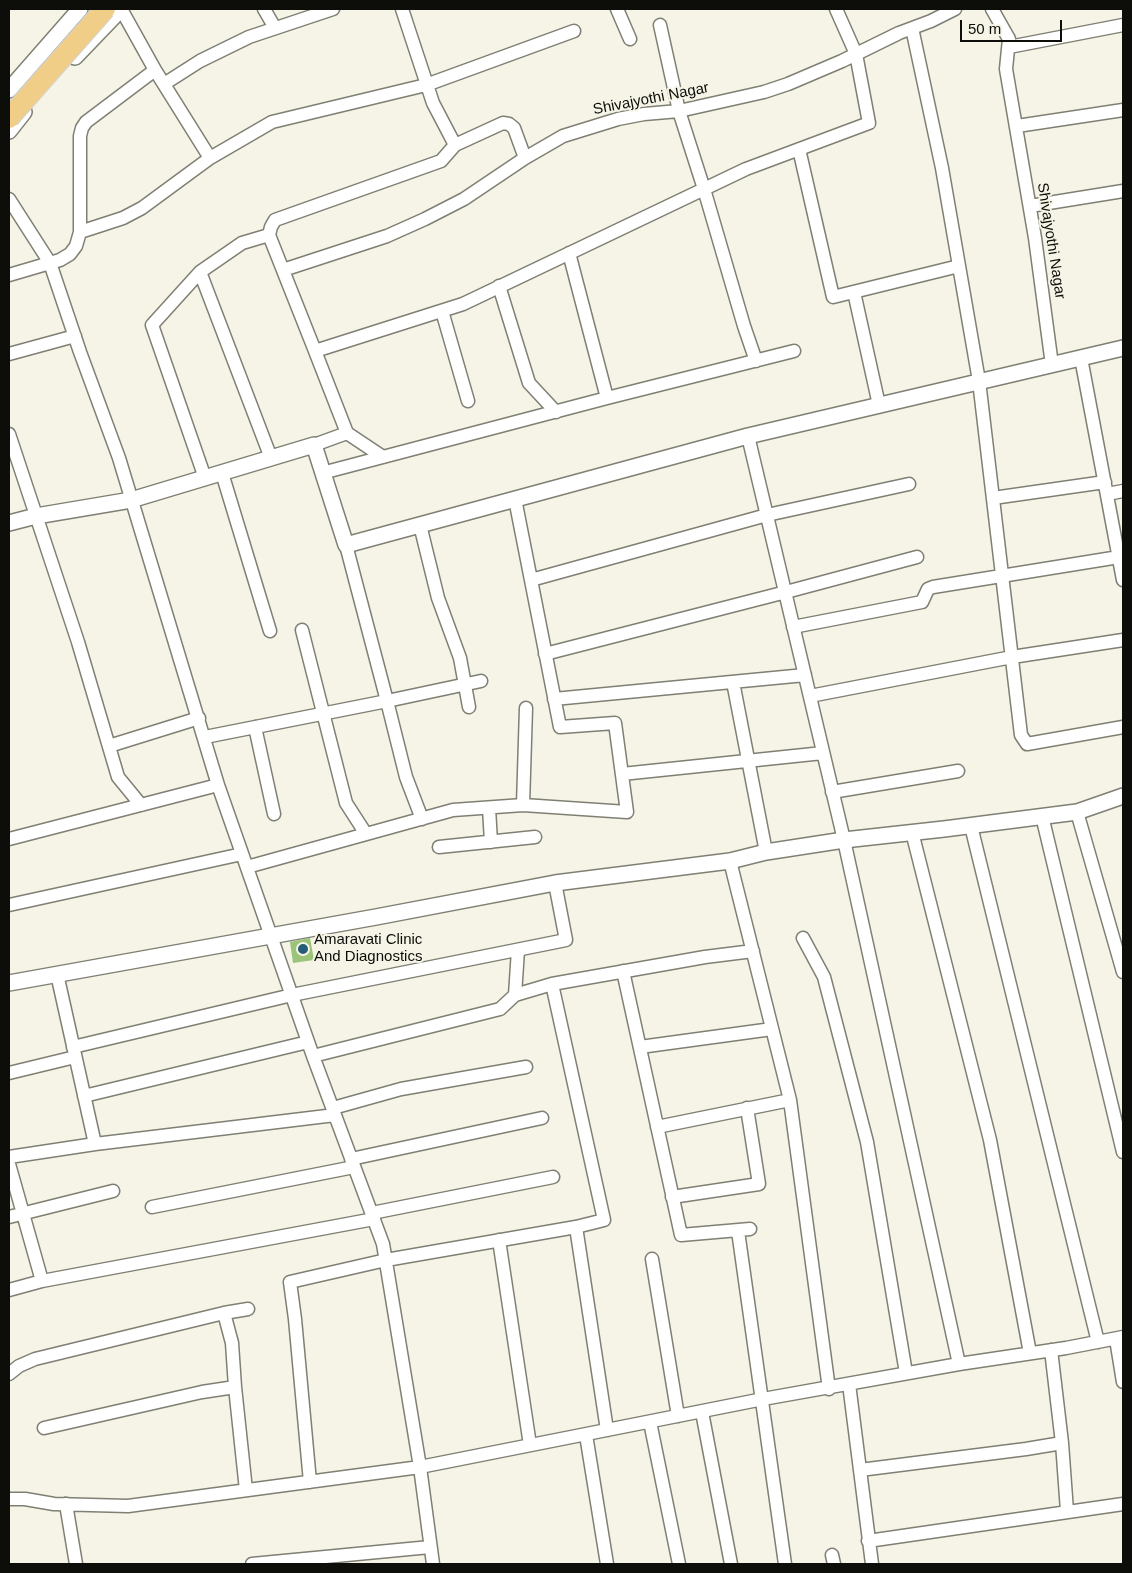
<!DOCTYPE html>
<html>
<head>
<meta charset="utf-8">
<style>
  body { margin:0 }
  #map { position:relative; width:1132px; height:1573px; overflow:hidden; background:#f5f4e7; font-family:Arial,sans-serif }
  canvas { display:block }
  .frame { position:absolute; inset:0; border:10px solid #0d0d09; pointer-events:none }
  .scale { position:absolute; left:960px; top:20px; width:102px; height:22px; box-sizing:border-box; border:2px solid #0d0d09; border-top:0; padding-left:6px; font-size:15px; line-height:18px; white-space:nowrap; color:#0d0d09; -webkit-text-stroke:4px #f5f4e7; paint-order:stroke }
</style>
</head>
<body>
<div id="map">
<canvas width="1132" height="1573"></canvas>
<div class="frame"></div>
<div class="scale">50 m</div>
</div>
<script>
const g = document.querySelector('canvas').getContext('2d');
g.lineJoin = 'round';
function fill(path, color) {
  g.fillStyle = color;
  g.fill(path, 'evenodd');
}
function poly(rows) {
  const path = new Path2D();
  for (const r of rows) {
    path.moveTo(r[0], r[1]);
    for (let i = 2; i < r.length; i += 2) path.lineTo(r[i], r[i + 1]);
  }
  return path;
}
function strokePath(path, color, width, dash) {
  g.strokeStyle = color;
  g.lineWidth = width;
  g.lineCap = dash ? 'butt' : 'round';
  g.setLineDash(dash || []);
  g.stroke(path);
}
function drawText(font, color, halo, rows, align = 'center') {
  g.font = font + ' Arial,sans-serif';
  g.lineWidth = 4;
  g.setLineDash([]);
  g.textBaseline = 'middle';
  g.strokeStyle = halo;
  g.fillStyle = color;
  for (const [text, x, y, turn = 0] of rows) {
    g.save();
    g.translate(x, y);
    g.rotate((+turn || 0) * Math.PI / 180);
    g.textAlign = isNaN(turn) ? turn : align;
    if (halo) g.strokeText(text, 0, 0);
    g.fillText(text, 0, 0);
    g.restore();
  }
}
fill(poly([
  [310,938,314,960,293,963,290,942]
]), '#9bc478');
const minor = poly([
  [121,9,155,70,210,158,272,122,426,85,574,31],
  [264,9,275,28],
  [402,9,433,103,455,145,503,123,509,124,514,128,525,158,563,136,618,119,644,114,679,111,764,92,788,84,842,61,899,33,931,21,955,9],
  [617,9,630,39],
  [992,9,1009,39,1006,69,1035,238,1052,365],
  [660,25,679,111,704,189,744,326,756,361],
  [912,28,942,168,979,381,1021,735,1027,744,1123,727],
  [1009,47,1123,25],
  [164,84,200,61,249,37,333,9],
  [1017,126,1123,110],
  [799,149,833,297,959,266],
  [9,199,50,263,80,352,119,458,218,785,313,1056,383,1244,420,1467,433,1564],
  [1030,206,1123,191],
  [80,232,123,218,142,208,210,158],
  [283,270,387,236,425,219,464,199,525,158],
  [200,272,271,458],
  [9,275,60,260,70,254,76,246,80,232,80,136,82,128,86,122,155,70],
  [499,286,529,383,556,412],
  [854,292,879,405],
  [442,311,468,401],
  [315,351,269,235,271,227,275,220,441,161,455,145],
  [9,354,75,336],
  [1081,358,1123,580],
  [607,398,794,351],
  [347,433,383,457],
  [9,434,78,642,118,777,141,805],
  [748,436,844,840,959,1364],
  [314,445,347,433,315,351,463,304,746,169,869,123,856,54,836,9],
  [222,473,270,631],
  [322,473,607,398,569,253],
  [205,478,152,325,200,272,242,243,269,235],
  [1107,494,1123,491],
  [993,498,1105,482],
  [420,525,438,598,460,658,469,707],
  [531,580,767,515,909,484],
  [793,627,922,602,928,589,933,587,1119,557],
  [302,630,346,803,366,834],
  [545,654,786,592,917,557],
  [733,682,766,852],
  [810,696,1012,657,1123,640],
  [554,699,805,675],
  [255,727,274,814],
  [205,737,387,701,346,545],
  [109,746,199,718],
  [622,774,823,753],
  [832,792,958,771],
  [523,805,526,708],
  [489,808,491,842],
  [1077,812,1123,972],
  [1042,816,1123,1152],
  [422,819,406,777,387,701,481,681],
  [971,826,1098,1342],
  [912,832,990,1140,1030,1353],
  [9,839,218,785],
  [439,847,535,837],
  [730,861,790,1100,829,1389],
  [247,867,453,810,523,805,627,812,615,723,560,727,515,499],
  [9,905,242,854],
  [803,938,824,977,867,1142,906,1373],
  [623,971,681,1235,750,1229],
  [57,974,95,1144],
  [515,995,518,950],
  [73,1047,292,995,566,940,555,883],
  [640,1047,772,1029],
  [313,1056,500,1009,515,995,552,984,705,957,753,951],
  [9,1073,75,1057],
  [84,1096,308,1042],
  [333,1108,401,1089,526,1067],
  [657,1127,790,1100],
  [9,1157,95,1144,335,1115],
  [351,1159,542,1118],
  [9,1164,42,1281],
  [672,1197,759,1184,747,1108],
  [152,1207,354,1167],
  [372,1213,553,1177],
  [9,1217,113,1191],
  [576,1227,607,1430],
  [738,1231,785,1564],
  [499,1240,530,1445],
  [652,1259,678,1416],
  [9,1290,42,1281,374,1219],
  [224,1313,232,1343,235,1387],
  [1116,1339,1123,1382],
  [1051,1350,1062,1443,1067,1511],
  [9,1374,19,1366,35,1359,224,1313,248,1309],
  [849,1384,872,1564],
  [702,1412,731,1564],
  [650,1422,679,1564],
  [44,1428,202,1392,235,1387,246,1490],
  [586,1435,607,1564],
  [860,1470,1026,1449,1062,1443],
  [310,1482,295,1319,290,1282,386,1260,576,1227,604,1220,552,984],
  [9,1499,25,1499,54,1504,128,1506,420,1467,763,1399,959,1364,1066,1348,1123,1337],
  [66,1504,76,1564],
  [868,1541,1123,1504],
  [832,1555,834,1564],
  [252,1564,430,1547]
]);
const tertiary = poly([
  [75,57,121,9],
  [9,90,80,9],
  [9,131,24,112],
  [9,523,36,516,131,500,314,445,346,545,748,436,1123,348],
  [9,983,376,917,555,883,730,861,766,852,844,840,944,829,1077,812,1123,796]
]);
strokePath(minor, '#7f7f73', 15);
strokePath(tertiary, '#7f7f73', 18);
strokePath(minor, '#fff', 12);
strokePath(tertiary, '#fff', 15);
const primaryBridge = poly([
  [9,118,105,9]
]);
strokePath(primaryBridge, '#d3d3d3', 22, []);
strokePath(primaryBridge, '#f1ce87', 20);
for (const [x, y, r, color] of [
  [303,949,6,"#265c77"]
]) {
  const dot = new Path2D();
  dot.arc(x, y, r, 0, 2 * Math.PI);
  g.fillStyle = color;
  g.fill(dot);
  strokePath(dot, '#f5f4e7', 2);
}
drawText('15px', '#0d0d09', '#f5f4e7', [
  ["Shivajyothi Nagar",651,99,-11],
  ["Shivajyothi Nagar",1051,241,81]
]);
drawText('15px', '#0d0d09', '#f5f4e7', [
  ["Amaravati Clinic",314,940],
  ["And Diagnostics",314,957]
], 'left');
</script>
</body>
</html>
